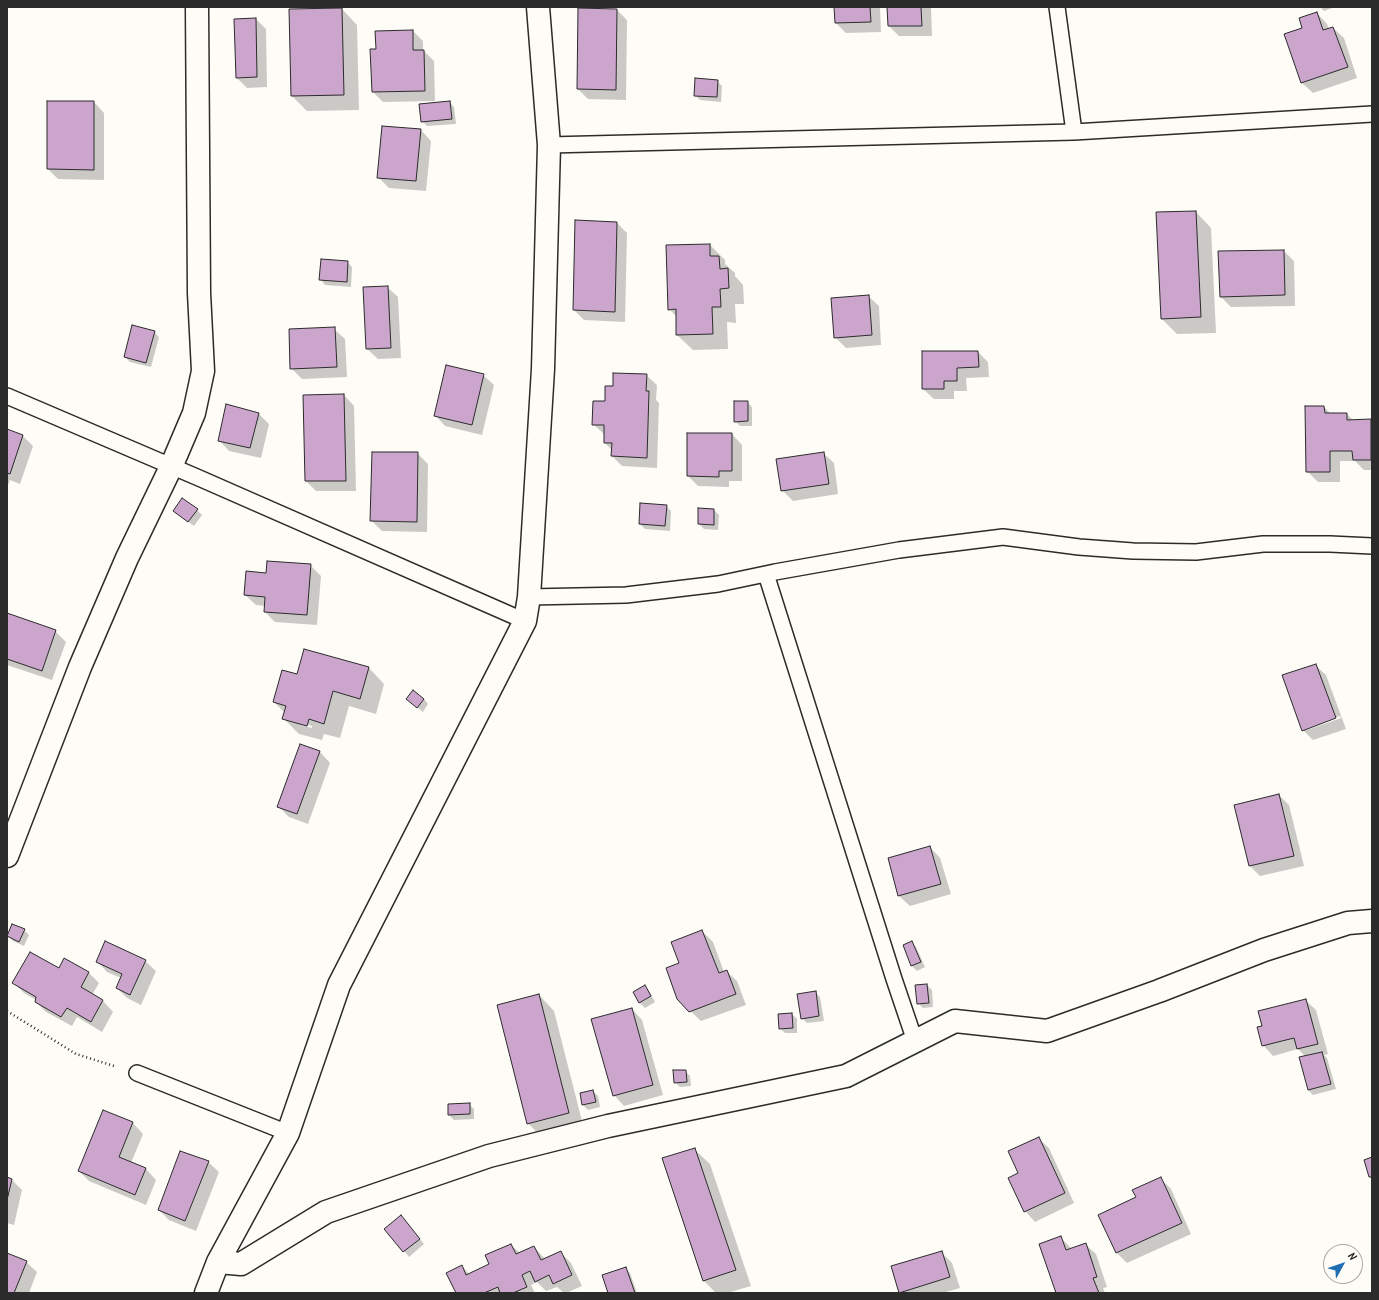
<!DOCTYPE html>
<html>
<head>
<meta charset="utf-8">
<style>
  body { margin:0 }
  #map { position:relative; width:1379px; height:1300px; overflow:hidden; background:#fdfcf7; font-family:Kalam,sans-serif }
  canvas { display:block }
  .frame { position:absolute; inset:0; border:8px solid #2b2b2b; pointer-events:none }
  .north { position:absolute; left:1323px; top:1244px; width:40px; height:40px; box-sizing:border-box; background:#fdfcf7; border:1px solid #a9a8a5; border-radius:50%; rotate:50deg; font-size:11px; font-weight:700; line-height:16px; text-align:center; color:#2b2b2b }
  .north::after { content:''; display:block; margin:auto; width:14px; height:18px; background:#1f6fb2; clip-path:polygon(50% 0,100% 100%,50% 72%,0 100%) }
</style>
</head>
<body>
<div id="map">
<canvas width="1379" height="1300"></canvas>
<div class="frame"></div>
<div class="north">N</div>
</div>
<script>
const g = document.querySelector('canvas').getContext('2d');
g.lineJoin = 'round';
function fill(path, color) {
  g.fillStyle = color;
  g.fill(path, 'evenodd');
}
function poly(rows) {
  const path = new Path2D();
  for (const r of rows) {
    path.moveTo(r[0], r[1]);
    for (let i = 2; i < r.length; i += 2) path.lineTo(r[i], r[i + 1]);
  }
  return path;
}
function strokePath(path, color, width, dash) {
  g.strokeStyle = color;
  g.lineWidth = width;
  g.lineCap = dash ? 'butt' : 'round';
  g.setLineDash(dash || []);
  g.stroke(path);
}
fill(poly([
  [835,7,880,7,881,32,846,33,836,23],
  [888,7,931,7,932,36,899,36,889,26],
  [1320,7,1335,7,1324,11],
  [342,9,357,25,359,110,307,111,292,96],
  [617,10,627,20,626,100,588,99,578,89],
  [1317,13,1327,24,1329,29,1333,28,1344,38,1357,78,1313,93,1302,83,1286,34,1303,28],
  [256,19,266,29,267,87,247,88,237,78],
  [413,31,423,41,423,50,434,61,435,101,383,102,373,92,377,50],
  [717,81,722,86,721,102,700,100,695,95],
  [94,102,104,113,104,180,58,179,48,169],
  [449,102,454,107,456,124,427,126,422,121],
  [421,130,431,141,426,191,389,188,378,177],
  [1196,212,1211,228,1216,333,1177,334,1162,319],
  [617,223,627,233,625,322,584,320,574,310],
  [710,245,725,260,725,264,735,273,735,276,743,285,744,304,735,304,736,323,727,322,728,349,693,350,677,335,677,317,669,309],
  [1284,251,1294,261,1295,306,1231,307,1221,297],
  [347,262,352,267,351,287,325,285,321,280],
  [387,287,398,297,401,358,378,359,367,349,364,288],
  [868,296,879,306,881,345,846,348,835,337],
  [334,329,345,339,347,377,302,379,291,368],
  [154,332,159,337,151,367,130,362,125,357],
  [923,352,978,352,988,362,989,377,966,378,967,391,954,391,954,399,934,399,923,389],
  [483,375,494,385,482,435,445,426,435,415],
  [646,375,657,385,656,400,659,403,657,468,622,466,612,456,612,450,605,443,605,435,593,424,614,387],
  [344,395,354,406,356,491,316,491,306,481],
  [747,402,752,407,752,426,740,426,735,421],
  [1324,407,1331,414,1347,414,1354,421,1370,420,1372,422,1372,470,1364,470,1355,461,1340,461,1340,482,1318,482,1307,471],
  [259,414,269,424,261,458,229,451,219,440],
  [7,430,23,436,33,446,20,484,10,480,8,485,7,485],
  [688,434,732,434,742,445,742,481,729,481,729,487,698,486,688,476],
  [417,453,428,464,427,532,382,531,372,521],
  [823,453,834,463,838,494,793,501,782,490],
  [666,506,671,511,670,531,645,529,640,524],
  [197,510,202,515,194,526,174,511],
  [714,510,719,515,718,530,704,529,699,524],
  [310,565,321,576,317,625,275,622,265,612,265,606,256,605,245,595,267,574],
  [7,614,55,631,66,642,52,680,7,665],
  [1315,665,1326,675,1346,729,1313,740,1303,730],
  [1340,716,1341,718,1307,730,1307,728],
  [369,668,384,684,376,714,349,706,340,738,324,734,322,740,299,734,284,719,285,713,274,702,298,675],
  [301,723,312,726,312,728,301,725],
  [424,699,428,704,423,712,413,704],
  [301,745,320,752,330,763,308,824,289,817,279,807],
  [1279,795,1289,805,1304,866,1260,876,1250,866],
  [930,847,940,858,951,894,910,906,899,896],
  [24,930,29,935,24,946,13,941,8,936],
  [702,931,713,942,724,972,726,971,737,981,746,1005,701,1021,678,999,681,963],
  [912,942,916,947,925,967,917,971,912,966,904,946],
  [65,960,89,973,99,983,92,995,103,1001,113,1012,102,1032,77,1017,72,1026,46,1012,36,1002,36,1000,24,993,14,983,59,970],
  [97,961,145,961,156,971,141,1005,127,998,117,988,121,978,107,972],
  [927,985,932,990,933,1007,923,1008,918,1003],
  [644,986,649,991,655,1002,645,1008,640,1003,634,992],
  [815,992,820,997,824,1021,807,1023,802,1018],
  [539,995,554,1011,584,1129,543,1139,528,1123],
  [1305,1000,1316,1010,1328,1054,1324,1055,1327,1058,1336,1089,1313,1095,1308,1090,1306,1057,1298,1049,1273,1056,1263,1045,1263,1026],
  [632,1009,642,1020,663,1095,624,1106,614,1095],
  [792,1014,797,1019,797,1033,785,1033,780,1028],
  [685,1071,690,1076,691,1086,680,1087,675,1082],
  [593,1091,598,1096,600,1107,588,1110,583,1105,581,1094],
  [469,1104,474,1109,474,1119,454,1120,449,1115],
  [103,1111,133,1123,143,1134,131,1163,146,1169,156,1180,146,1205,89,1181,79,1171],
  [1038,1138,1049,1148,1074,1203,1035,1222,1025,1211,1020,1174],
  [694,1149,710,1164,751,1286,727,1293,716,1293,703,1280],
  [208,1162,219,1172,196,1231,169,1220,159,1210],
  [7,1178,12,1180,22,1190,14,1225,7,1223],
  [1160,1178,1171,1189,1191,1234,1127,1263,1117,1253,1099,1215,1137,1198],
  [406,1222,424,1244,409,1257,386,1229],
  [1061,1238,1072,1249,1085,1244,1096,1254,1107,1287,1103,1288,1105,1293,1057,1293],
  [511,1245,520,1253,534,1247,545,1259,561,1253,571,1263,582,1286,566,1293,564,1293,557,1287,546,1291,537,1282,531,1285,535,1293,457,1293,462,1266,469,1274,491,1265],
  [941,1252,952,1263,960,1288,942,1293,900,1292],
  [7,1254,26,1262,37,1272,29,1293,7,1293],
  [625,1268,630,1273,637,1293,609,1293]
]), '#0003');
const building = poly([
  [834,7,870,7,871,22,835,23,834,7],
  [887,7,921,7,922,26,888,26,887,7],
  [342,8,344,95,291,96,289,9,342,8],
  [578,8,617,9,616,90,577,89,578,8],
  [1317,12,1323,30,1333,27,1348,67,1301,83,1284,34,1302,28,1299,18,1317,12],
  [256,18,257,77,236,78,234,19,256,18],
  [413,30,413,50,424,50,425,91,372,92,370,49,376,49,375,31,413,30],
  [695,78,718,80,717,97,694,96,695,78],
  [47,101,94,101,94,170,47,169,47,101],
  [450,101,452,119,421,122,419,104,450,101],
  [382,126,421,129,416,181,377,178,382,126],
  [1196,211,1201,317,1161,319,1156,212,1196,211],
  [575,220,617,222,615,312,573,310,575,220],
  [710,244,710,256,719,256,720,269,728,268,729,288,720,289,721,307,712,307,713,334,676,335,676,309,668,310,666,245,710,244],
  [1284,250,1285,295,1220,297,1218,251,1284,250],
  [321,259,348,261,347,282,319,280,321,259],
  [388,286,391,348,366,349,363,287,388,286],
  [869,295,872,335,834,338,831,298,869,295],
  [132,325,155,331,146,363,124,357,132,325],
  [335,327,337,367,290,369,289,329,335,327],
  [922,351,978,351,979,367,957,368,957,381,944,381,944,389,922,389,922,351],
  [446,365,484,374,472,425,434,416,446,365],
  [613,373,647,374,646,391,649,391,647,458,611,456,612,443,604,443,604,425,592,425,593,401,605,401,605,386,613,386,613,373],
  [344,394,346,481,305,481,303,395,344,394],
  [734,401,748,401,748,421,734,422,734,401],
  [226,404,259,413,250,448,218,441,226,404],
  [1305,406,1324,406,1325,413,1347,413,1347,420,1371,419,1371,460,1353,460,1352,451,1330,451,1330,472,1306,472,1305,406],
  [7,429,23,435,10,474,7,473,7,429],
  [687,433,732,433,732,471,719,471,719,477,687,476,687,433],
  [372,452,418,452,417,522,370,521,372,452],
  [824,452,829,484,781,491,776,459,824,452],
  [182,498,198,509,188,522,173,511,182,498],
  [640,503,667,505,665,526,639,524,640,503],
  [698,508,714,509,714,525,698,524,698,508],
  [267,561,311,564,307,615,264,612,265,597,244,595,246,571,266,573,267,561],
  [7,613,56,630,42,671,7,659,7,613],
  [304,649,369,667,360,699,333,691,324,724,309,719,307,726,282,719,286,706,273,702,282,670,297,674,304,649],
  [1316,664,1336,718,1302,731,1282,675,1316,664],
  [413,690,424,699,417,708,406,699,413,690],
  [300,744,320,751,297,814,277,807,300,744],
  [1279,794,1294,856,1249,866,1234,805,1279,794],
  [930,846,941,884,898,896,888,858,930,846],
  [12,924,25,929,19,942,7,936,12,924],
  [702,930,719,973,727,970,736,994,689,1012,677,999,666,968,679,963,671,942,702,930],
  [105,941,146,960,130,995,116,988,122,974,96,962,105,941],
  [912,941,921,962,911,966,903,945,912,941],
  [30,952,59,968,64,958,89,972,81,987,103,1000,91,1022,67,1008,61,1017,35,1002,36,997,12,983,30,952],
  [927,984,929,1003,917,1004,915,985,927,984],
  [645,985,651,996,639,1003,633,992,645,985],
  [816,991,819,1016,801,1019,797,994,816,991],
  [539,994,569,1113,527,1124,497,1005,539,994],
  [1306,999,1318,1044,1297,1049,1294,1038,1262,1046,1257,1027,1262,1026,1258,1011,1306,999],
  [632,1008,653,1085,613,1096,591,1019,632,1008],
  [792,1013,793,1028,779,1029,778,1014,792,1013],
  [1322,1052,1331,1084,1308,1090,1299,1057,1322,1052],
  [673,1070,686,1070,687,1082,674,1083,673,1070],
  [593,1090,596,1102,582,1105,580,1093,593,1090],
  [470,1103,470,1114,448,1115,448,1104,470,1103],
  [103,1110,133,1122,119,1157,146,1168,135,1195,78,1171,103,1110],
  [1039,1137,1065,1193,1024,1212,1008,1178,1018,1173,1008,1151,1039,1137],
  [695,1148,736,1270,703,1281,662,1158,695,1148],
  [180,1151,209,1161,185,1221,158,1210,180,1151],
  [1372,1157,1372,1177,1369,1177,1364,1160,1372,1157],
  [7,1177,12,1179,7,1200,7,1177],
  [1161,1177,1182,1223,1116,1253,1098,1215,1136,1197,1132,1190,1161,1177],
  [401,1215,420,1239,403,1252,384,1229,401,1215],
  [1061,1236,1066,1250,1086,1243,1097,1277,1093,1278,1099,1293,1056,1293,1039,1244,1061,1236],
  [511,1244,516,1254,534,1246,541,1260,561,1251,572,1275,553,1284,549,1275,535,1282,530,1271,522,1275,527,1287,513,1293,500,1293,498,1287,484,1293,456,1293,446,1273,462,1265,466,1275,489,1264,485,1255,511,1244],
  [942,1251,950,1277,899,1293,891,1266,942,1251],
  [7,1253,27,1261,14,1293,7,1293,7,1253],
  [626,1267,635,1293,608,1293,602,1275,626,1267]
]);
fill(building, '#cca5cd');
strokePath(building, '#2b2b2b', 1);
const service = poly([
  [1057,7,1074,132],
  [549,145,1074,132,1372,114],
  [7,396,199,478,525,621],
  [766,574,894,979,915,1041],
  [529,597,626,595,718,584,775,572,899,550,1003,537,1079,547,1133,551,1196,552,1263,544,1330,544,1372,546],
  [137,1073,288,1133]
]);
const minor = poly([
  [7,856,80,667,127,558,171,467,194,413,203,371,199,293,197,7],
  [218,1262,241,1264,326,1212,489,1156,608,1126,846,1076,955,1021,1047,1031,1159,991,1264,950,1348,923,1372,921],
  [206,1293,218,1262,288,1133,339,985,525,621,529,597,543,369,549,145,538,7]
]);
strokePath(service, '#2b2b2b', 18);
strokePath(minor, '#2b2b2b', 25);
strokePath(poly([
  [7,1011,76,1054,114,1066]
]), '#2b2b2b', 2.5, [1, 3]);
strokePath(service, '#fdfcf7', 15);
strokePath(minor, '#fdfcf7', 22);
</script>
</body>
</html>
